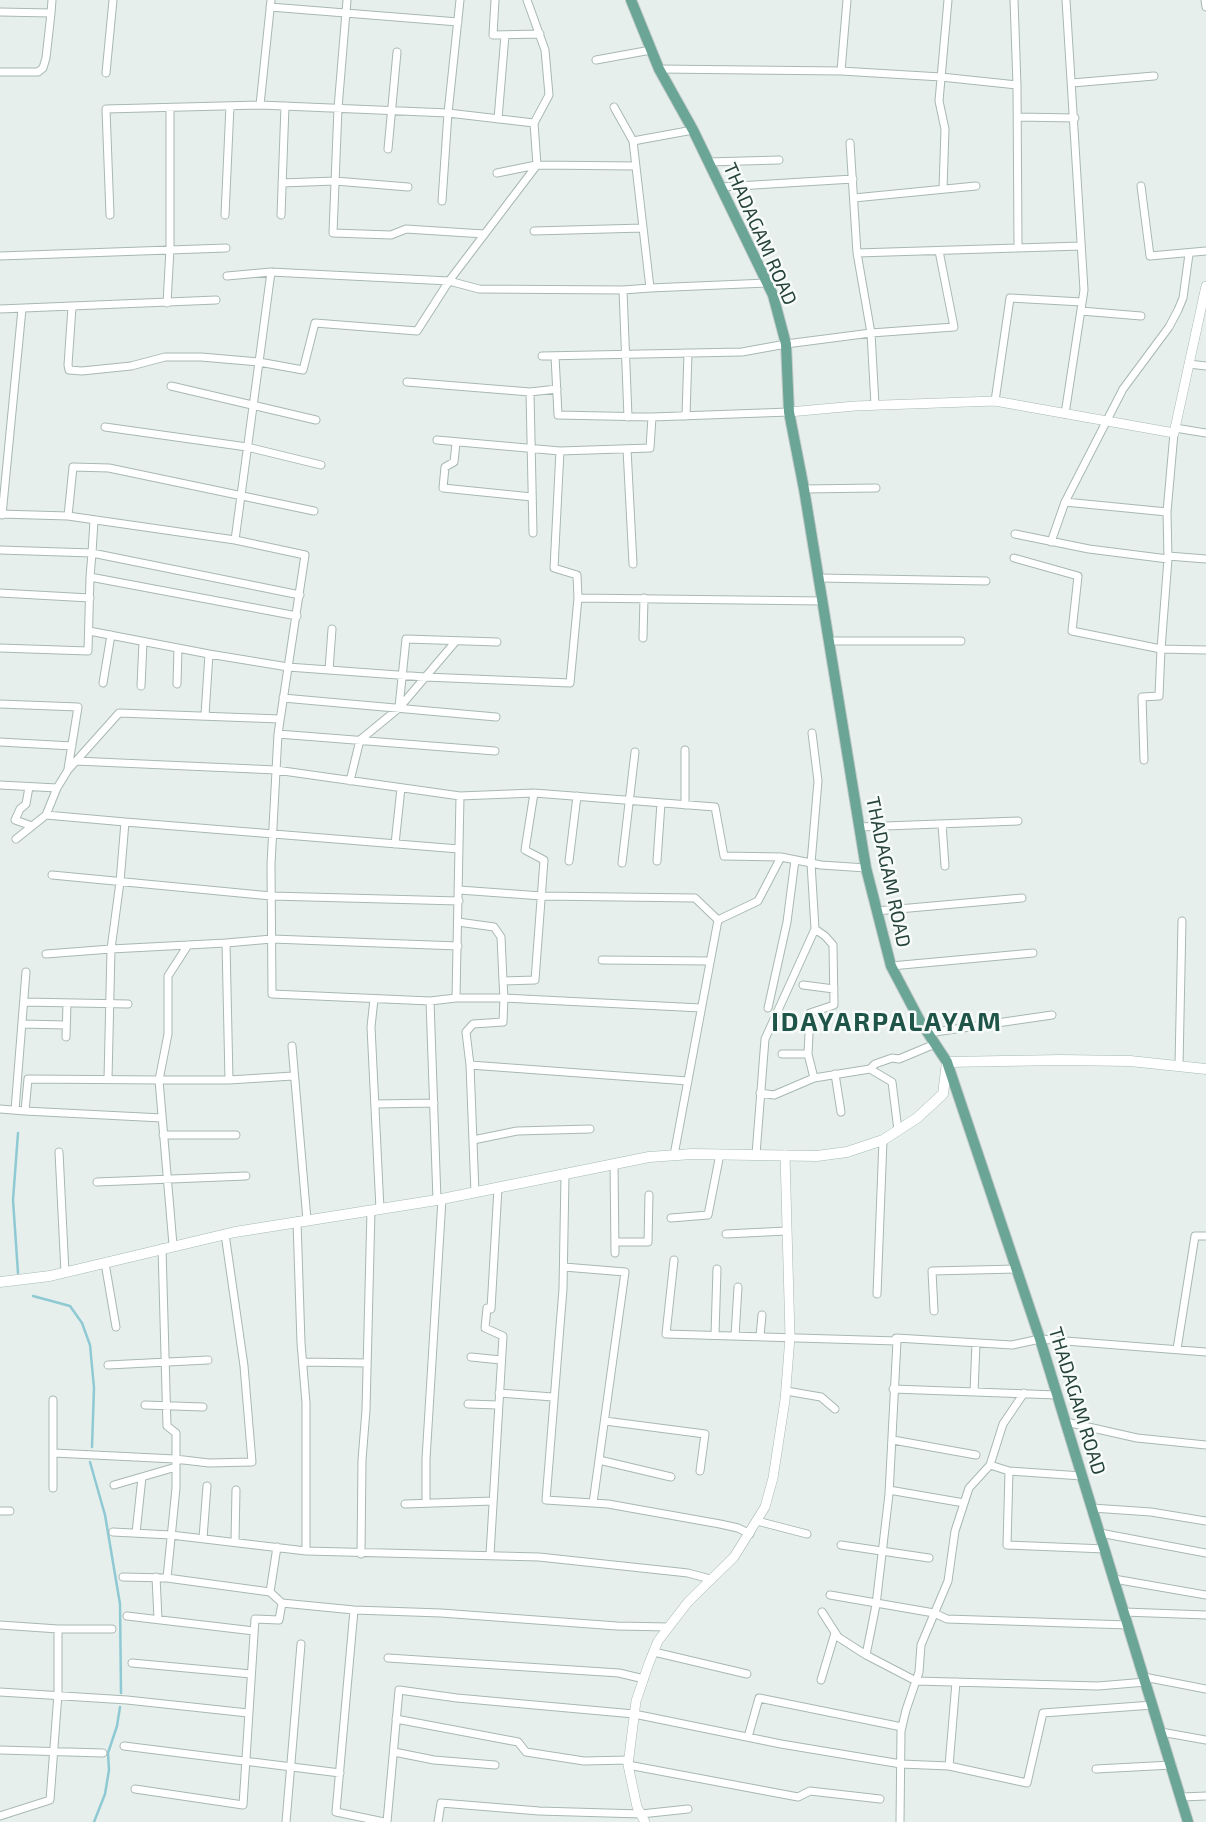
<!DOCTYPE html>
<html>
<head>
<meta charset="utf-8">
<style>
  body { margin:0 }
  canvas { display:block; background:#e6efeb }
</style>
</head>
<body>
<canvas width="1206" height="1822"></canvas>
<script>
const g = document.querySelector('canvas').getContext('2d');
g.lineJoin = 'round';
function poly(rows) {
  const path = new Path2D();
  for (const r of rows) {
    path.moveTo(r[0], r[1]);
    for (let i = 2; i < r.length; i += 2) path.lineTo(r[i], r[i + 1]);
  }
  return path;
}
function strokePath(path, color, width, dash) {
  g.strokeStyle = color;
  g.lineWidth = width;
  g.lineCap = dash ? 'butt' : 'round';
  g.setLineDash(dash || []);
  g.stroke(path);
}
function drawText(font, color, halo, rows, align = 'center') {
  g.font = font + ' "Exo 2",sans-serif';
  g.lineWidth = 5;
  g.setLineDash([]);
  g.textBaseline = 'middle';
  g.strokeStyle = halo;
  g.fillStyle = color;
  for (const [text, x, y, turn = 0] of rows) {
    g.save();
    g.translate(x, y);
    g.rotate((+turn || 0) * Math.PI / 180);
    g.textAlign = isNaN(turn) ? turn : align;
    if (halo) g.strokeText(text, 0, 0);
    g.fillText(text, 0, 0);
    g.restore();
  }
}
strokePath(poly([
  [18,1133,13,1200,18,1273],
  [33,1296,70,1306,82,1323,90,1345,94,1388,92,1447],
  [90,1462,105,1515,120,1604,121,1693],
  [94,1822,105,1794,109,1770,108,1753,117,1726,120,1707]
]), '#8ec9d4', 2.5);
const minor = poly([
  [271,0,260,105,448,113,442,201],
  [347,0,338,108,333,233,391,235,406,229,484,234],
  [460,0,448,113,534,123,537,165,636,166],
  [495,0,493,35,540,34],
  [527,0,545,50,549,95,534,123],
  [1205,0,1206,7],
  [270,7,458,22],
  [0,12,51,13,52,0],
  [596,60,651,50],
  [659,69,841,71,941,77,1017,85,1014,0],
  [841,71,847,0],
  [0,72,38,72,43,68,46,58,51,13],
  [106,73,113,0],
  [1072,83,1154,76],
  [1017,85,1018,247],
  [614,107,633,141],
  [1018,117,1075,118],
  [498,119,505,35],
  [850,143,857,253],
  [388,149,397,52],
  [708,162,779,160],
  [497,173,536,165],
  [282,183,335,181,408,187],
  [1141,186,1150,256,1206,251],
  [721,187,853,179],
  [943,189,945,129,939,101,948,0],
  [854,198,976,186],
  [110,215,106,109,260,105],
  [225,215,230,106],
  [281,215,285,106],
  [534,231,643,228],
  [0,256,226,248],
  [227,276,271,272],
  [650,288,767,283],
  [623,290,628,417],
  [167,303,170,249,170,108],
  [72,307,68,365,69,370,82,371,131,366,165,357,201,357,259,362,271,272,449,281,537,165],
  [0,309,216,300],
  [1081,311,1141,316],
  [542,356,742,352,786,344,871,333,857,253,1081,246],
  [555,356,558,415,652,417],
  [1189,364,1206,366],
  [407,382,530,392,557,389],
  [171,386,316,420],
  [530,392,533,533],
  [995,401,1010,298,1082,302],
  [875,405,871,333,954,327,939,251],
  [1065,414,1084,290,1066,0],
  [686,416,688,353],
  [105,427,247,447,321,465],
  [1175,428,1206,433],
  [1174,433,1167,512,1168,559,1161,649,1206,650],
  [437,440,560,451],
  [456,443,454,462,445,467,443,488,532,497],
  [627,449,633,564],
  [804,489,876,488],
  [1065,502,1167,512],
  [0,514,68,516,235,540,305,555,278,734,271,864,272,994,430,1001,437,1200],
  [2,515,22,309],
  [68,516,73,467,109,468,314,511],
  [94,520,92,553,300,595],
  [1015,534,1089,549,1168,559],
  [235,540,259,362,303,370,315,323,417,331,449,281,479,289,623,290,650,288,633,141,693,130],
  [1051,542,1065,502,1123,389,1169,327,1178,310,1183,298,1189,254],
  [0,550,92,553,90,577,297,616],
  [1168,556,1206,559],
  [1014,558,1078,576,1072,631,1161,649,1159,696,1142,697,1144,760],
  [819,578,986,581],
  [0,593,90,598],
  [578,598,822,601],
  [89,631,209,654,288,667,425,677,570,683,578,598,577,575,554,568,560,451,650,448,652,417,789,412],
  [643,638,644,598],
  [829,641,961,641],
  [0,648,88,651,90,577],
  [329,670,332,629],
  [103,683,111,635],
  [177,684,178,648],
  [141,686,143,642],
  [283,698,496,717],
  [0,704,78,707,68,769],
  [399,707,406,639,497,642],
  [205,715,209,654],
  [812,733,818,781,811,863,815,929,825,936,833,945,834,1005,810,1013,808,1054,814,1078],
  [278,734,495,751],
  [0,742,72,746],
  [76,761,276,770,460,796,456,998,430,1001],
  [350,781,360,740,399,708,456,641],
  [0,785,57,788,68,770,119,713,280,719],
  [29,787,26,804,20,809,15,820,32,826],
  [57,788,46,815,125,822],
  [534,793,715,807,724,856,781,857,821,865,866,868],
  [685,805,685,750],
  [942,824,945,866],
  [859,827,1018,821],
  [16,839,46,815],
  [395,844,401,788],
  [569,861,577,796],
  [657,861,661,803],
  [622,863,635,752],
  [52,875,271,896,459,901],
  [459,890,542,896,695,898,718,920],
  [876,911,1022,898],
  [458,922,494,927,501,937,503,981],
  [46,954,111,949,120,882,125,822,459,849],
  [602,960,710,961],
  [891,966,1033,953],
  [803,985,834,989],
  [456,998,504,998,503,981,535,980,544,860,525,850,534,793,460,796],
  [374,999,371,1027,380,1209],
  [24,1002,128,1004],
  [768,1008,787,922,795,860],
  [22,1024,66,1025],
  [928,1033,1052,1015],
  [66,1037,67,1003],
  [292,1046,307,1220],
  [782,1054,808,1054],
  [470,1065,466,1032,473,1024,503,1022,504,998,701,1008],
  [1179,1065,1182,921],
  [870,1069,875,1064,892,1058,899,1059,935,1044],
  [835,1074,841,1112],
  [108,1079,111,949,226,943],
  [229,1080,293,1076],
  [760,1093,774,1095,814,1078,870,1069,892,1082,898,1130],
  [375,1104,434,1103],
  [0,1109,25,1111,28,1079,159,1080,168,1034,168,976,188,945],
  [15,1110,26,972],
  [25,1111,162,1118],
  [163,1135,236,1135],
  [473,1140,517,1131,590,1129],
  [59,1152,65,1273],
  [756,1154,765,1039,815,929],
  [674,1155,718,920,758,901,781,857],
  [614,1164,615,1253],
  [565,1175,563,1289,546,1500,608,1504,720,1524,738,1528,750,1534],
  [97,1182,246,1176],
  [475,1193,470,1065,688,1081],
  [671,1218,708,1215,720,1154],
  [297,1221,301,1343,306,1403,306,1551],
  [726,1234,786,1231],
  [615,1242,648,1242,649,1195],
  [173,1245,159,1080,229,1080,226,943,272,939,458,946],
  [162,1248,167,1426,176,1433,176,1488,167,1578],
  [674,1260,666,1334,897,1341,889,1494,876,1605,866,1655,916,1681,1098,1686,1146,1682],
  [105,1263,116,1327],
  [564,1267,625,1272,593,1503],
  [877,1294,883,1140],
  [934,1311,932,1271,1017,1269],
  [715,1335,717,1269],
  [735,1336,738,1287],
  [760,1336,762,1315],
  [897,1341,896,1338,1012,1345,1040,1339,1206,1352],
  [1177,1349,1195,1236,1206,1236],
  [471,1357,501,1360],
  [303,1362,367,1363],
  [108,1365,208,1360],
  [893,1389,1057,1395],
  [786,1391,821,1397,835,1409],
  [974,1392,976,1343],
  [499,1393,553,1397],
  [468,1404,498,1405],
  [145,1405,203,1407],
  [605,1421,705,1434,700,1471],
  [1066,1422,1137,1438,1206,1445],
  [893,1440,976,1455],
  [54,1453,175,1459,209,1463,252,1462,244,1366,225,1234],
  [599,1460,671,1477],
  [990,1465,1009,1471,1082,1476],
  [1009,1471,1007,1545,1105,1549],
  [114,1485,176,1467],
  [53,1488,53,1400],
  [889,1490,964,1503],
  [426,1502,426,1459,442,1199],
  [405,1504,493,1501],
  [1092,1508,1151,1512,1206,1521],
  [0,1511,10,1511],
  [757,1521,807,1534],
  [113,1532,171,1535,306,1551,539,1557,688,1573,710,1579],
  [136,1533,142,1477],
  [1100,1533,1206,1553],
  [203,1538,207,1486],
  [235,1541,236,1490],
  [841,1545,929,1558],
  [361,1554,362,1460,366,1410,371,1210],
  [490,1555,503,1336,485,1328,487,1308,491,1309,498,1188],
  [123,1577,167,1578,270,1592,282,1603,354,1610,441,1613,617,1626,669,1627],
  [156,1577,158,1619],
  [1114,1579,1206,1595],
  [270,1592,277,1547],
  [830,1595,934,1613,947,1619,1128,1625],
  [354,1610,336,1812,384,1822],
  [822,1612,838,1637,866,1655],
  [1124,1612,1206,1615],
  [127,1616,254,1631],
  [0,1625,58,1629,112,1629],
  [654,1652,747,1674],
  [388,1658,619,1673,644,1679],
  [132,1663,251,1674],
  [1144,1677,1206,1689],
  [821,1680,835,1633],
  [956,1682,949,1766,1027,1783,1043,1713,1153,1705],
  [0,1692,127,1700,248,1713],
  [396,1719,518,1742,526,1752,584,1761,629,1760],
  [1161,1732,1206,1740],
  [748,1737,759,1698,902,1727],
  [124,1746,340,1773],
  [0,1750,103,1753],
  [394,1752,434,1760,495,1765],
  [628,1765,798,1797,810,1791,880,1799],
  [1096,1769,1172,1765],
  [135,1789,243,1805,255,1619,279,1620,282,1603],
  [1182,1797,1206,1796],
  [0,1816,50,1800,58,1694,58,1629],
  [286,1822,301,1644],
  [387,1822,399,1690,457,1698,634,1714,781,1744,901,1764,949,1766],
  [438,1822,441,1803,539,1811,641,1814,688,1809],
  [900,1822,901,1731,906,1710,919,1672,921,1645,948,1581,955,1531,969,1488,990,1465,1003,1424,1024,1393]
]);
const tertiary = poly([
  [789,412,855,406,995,401,1174,433,1206,286],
  [645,1822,637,1807,628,1765,636,1701,649,1663,658,1641,688,1602,734,1557,765,1507,773,1478,785,1400,790,1337,785,1155]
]);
const secondary = poly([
  [0,1282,50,1276,235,1232,437,1200,649,1157,692,1154,817,1156,847,1152,883,1140,917,1118,943,1094,947,1062,1061,1060,1130,1061,1206,1069]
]);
const primary = poly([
  [631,0,659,69,693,130,773,295,786,344,789,412,804,489,866,868,891,966,920,1021,947,1062,1040,1339,1188,1822]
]);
strokePath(minor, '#a8b8b2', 9);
strokePath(tertiary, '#a8b8b2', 10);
strokePath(secondary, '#a4bbb3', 11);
strokePath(primary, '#c2cac8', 12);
strokePath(minor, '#fff', 7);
strokePath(tertiary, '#fff', 9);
strokePath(secondary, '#fff', 10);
strokePath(primary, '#6aa596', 10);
drawText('19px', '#24423a', '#f7fbf9', [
  ["THADAGAM ROAD",760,234,66],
  ["THADAGAM ROAD",888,872,78],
  ["THADAGAM ROAD",1077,1401,73]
]);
g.letterSpacing = '2px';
drawText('bold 26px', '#1f5548', '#f7fbf9', [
  ["IDAYARPALAYAM",887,1022]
]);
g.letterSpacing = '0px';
</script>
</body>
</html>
